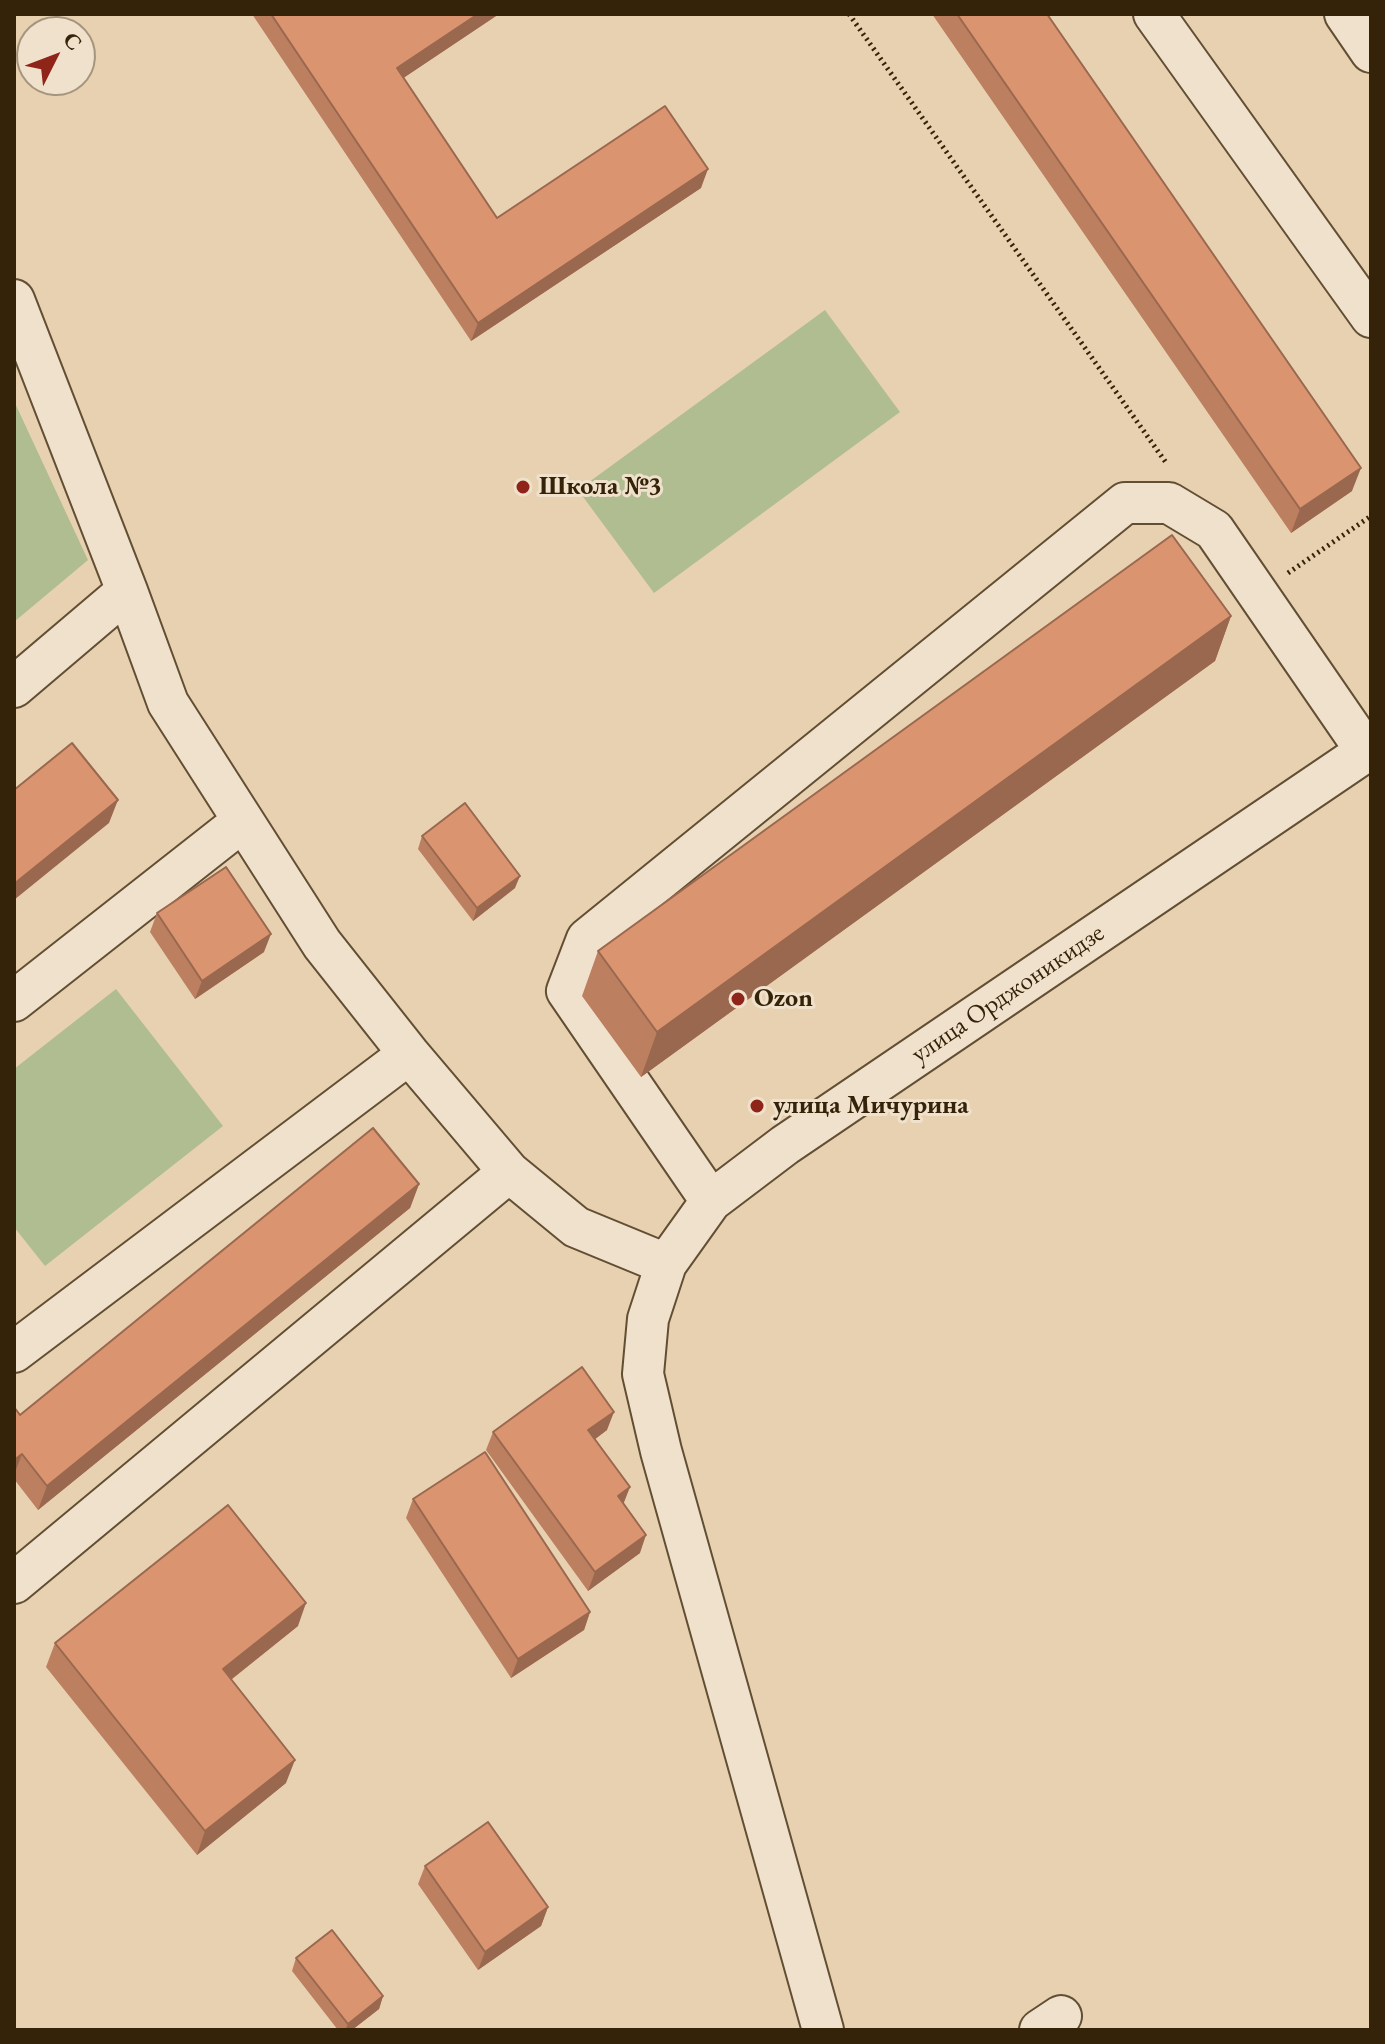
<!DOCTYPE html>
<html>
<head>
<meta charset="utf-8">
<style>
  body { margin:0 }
  #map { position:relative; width:1385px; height:2044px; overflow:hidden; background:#e8d1b1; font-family:"EB Garamond",serif }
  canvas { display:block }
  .frame { position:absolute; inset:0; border:16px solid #352309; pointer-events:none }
  .north { position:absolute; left:16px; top:16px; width:80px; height:80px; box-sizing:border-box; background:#f0e1cc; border:2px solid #a5957e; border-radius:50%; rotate:48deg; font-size:22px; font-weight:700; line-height:32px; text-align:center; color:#352309 }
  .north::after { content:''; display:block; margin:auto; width:28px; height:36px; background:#8f2418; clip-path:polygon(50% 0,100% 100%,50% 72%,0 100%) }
</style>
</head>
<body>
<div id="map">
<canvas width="1385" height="2044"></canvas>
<div class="frame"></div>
<div class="north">С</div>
</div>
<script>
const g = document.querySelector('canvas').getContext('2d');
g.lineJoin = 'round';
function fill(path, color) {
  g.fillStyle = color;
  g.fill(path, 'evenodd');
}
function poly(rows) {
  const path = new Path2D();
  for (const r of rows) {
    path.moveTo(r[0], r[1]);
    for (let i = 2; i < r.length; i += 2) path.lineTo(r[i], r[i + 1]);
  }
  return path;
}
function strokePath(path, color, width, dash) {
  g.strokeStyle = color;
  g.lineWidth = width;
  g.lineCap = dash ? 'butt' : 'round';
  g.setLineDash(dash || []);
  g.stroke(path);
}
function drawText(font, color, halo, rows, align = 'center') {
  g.font = font + ' "EB Garamond",serif';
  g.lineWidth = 6;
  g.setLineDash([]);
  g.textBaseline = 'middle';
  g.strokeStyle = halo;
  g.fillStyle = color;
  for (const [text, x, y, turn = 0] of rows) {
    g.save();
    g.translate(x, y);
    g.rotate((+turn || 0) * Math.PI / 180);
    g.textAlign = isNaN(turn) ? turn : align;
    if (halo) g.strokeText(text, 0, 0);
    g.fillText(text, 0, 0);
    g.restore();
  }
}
fill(poly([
  [825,310,900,412,654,593,578,490],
  [14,401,88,560,14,622],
  [116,989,223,1126,45,1266,14,1227,14,1069]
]), '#b0bd91');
const minor = poly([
  [1154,14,1371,317],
  [1345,14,1371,52],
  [14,300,127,591,168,703,322,944,409,1054,509,1172,576,1227,666,1264],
  [14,687,127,591],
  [14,1001,243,821],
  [711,1201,567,991,587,939,1125,503,1169,503,1214,530,1366,751],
  [14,1352,409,1054],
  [14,1583,509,1172],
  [823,2030,661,1451,643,1374,648,1319,666,1264,711,1201,785,1145,1371,748],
  [1040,2030,1061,2016]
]);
strokePath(minor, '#624e33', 44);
strokePath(poly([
  [849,14,1167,464],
  [1288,573,1371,516]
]), '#352309', 5, [2, 4]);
strokePath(minor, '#f0e1cc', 40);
fill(poly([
  [252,14,499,14,403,78,497,218,701,188,471,341],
  [932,14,1047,14,1352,491,1291,533],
  [1231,616,1215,661,641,1077,582,996,598,951],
  [422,836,515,888,473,921,418,849],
  [157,913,264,952,195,999,150,932],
  [419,1184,410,1208,38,1510,14,1479,14,1407,20,1415],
  [607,1430,595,1439,624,1504,640,1553,588,1591,486,1450,493,1432],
  [413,1499,590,1612,584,1630,511,1678,406,1518],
  [298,1626,231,1680,286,1783,197,1855,46,1667,55,1643],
  [425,1866,548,1907,541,1926,478,1970,418,1884],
  [296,1958,383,1996,379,2009,352,2030,338,2030,292,1971]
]), '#bc7f60');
fill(poly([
  [478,14,499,14,390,87,397,68],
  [708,169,701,188,471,341,478,323],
  [1361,468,1352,491,1291,533,1300,509],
  [1231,616,1215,661,641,1077,657,1032],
  [118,800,109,823,14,900,14,884],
  [520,876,515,888,473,921,477,908],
  [271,934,264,952,195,999,202,981],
  [419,1184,410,1208,38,1510,47,1486],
  [614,1412,607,1430,582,1449,588,1430],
  [22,1454,14,1475,14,1460],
  [630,1487,623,1505,618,1496],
  [646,1535,640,1553,588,1591,595,1572],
  [306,1603,298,1626,214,1693,223,1669],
  [590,1612,584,1630,511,1678,518,1659],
  [295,1760,286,1783,197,1855,205,1831],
  [548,1907,541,1926,478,1970,485,1952],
  [383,1996,379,2009,352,2030,345,2030,348,2024]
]), '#99684e');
const building = poly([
  [271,14,478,14,397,68,497,218,665,106,708,169,478,323,271,14],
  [957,14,1047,14,1361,468,1300,509,957,14],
  [1172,535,1231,616,657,1032,598,951,1172,535],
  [72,743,118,800,14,884,14,790,72,743],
  [465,803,520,876,477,908,422,836,465,803],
  [226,867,271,934,202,981,157,913,226,867],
  [373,1128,419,1184,47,1486,22,1454,14,1460,14,1407,20,1415,373,1128],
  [582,1367,614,1412,588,1430,630,1487,618,1496,646,1535,595,1572,493,1432,582,1367],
  [485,1452,590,1612,518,1659,413,1499,485,1452],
  [228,1505,306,1603,223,1669,295,1760,205,1831,55,1643,228,1505],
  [488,1822,548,1907,485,1952,425,1866,488,1822],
  [332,1930,383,1996,348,2024,296,1958,332,1930]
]);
fill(building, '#db9470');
strokePath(building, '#99684e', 2);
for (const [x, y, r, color] of [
  [523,487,8,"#8f2418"],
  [738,999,8,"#8f2418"],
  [757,1106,8,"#8f2418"]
]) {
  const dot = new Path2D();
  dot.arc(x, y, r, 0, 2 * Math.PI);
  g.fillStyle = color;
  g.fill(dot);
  strokePath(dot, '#f0e1cc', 3);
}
drawText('bold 26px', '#352309', '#f0e1cc', [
  ["Школа №3",539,487],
  ["Ozon",754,999],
  ["улица Мичурина",773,1106]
], 'left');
drawText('26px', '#352309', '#f0e1cc', [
  ["улица Орджоникидзе",1008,994,-34]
]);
</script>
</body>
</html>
